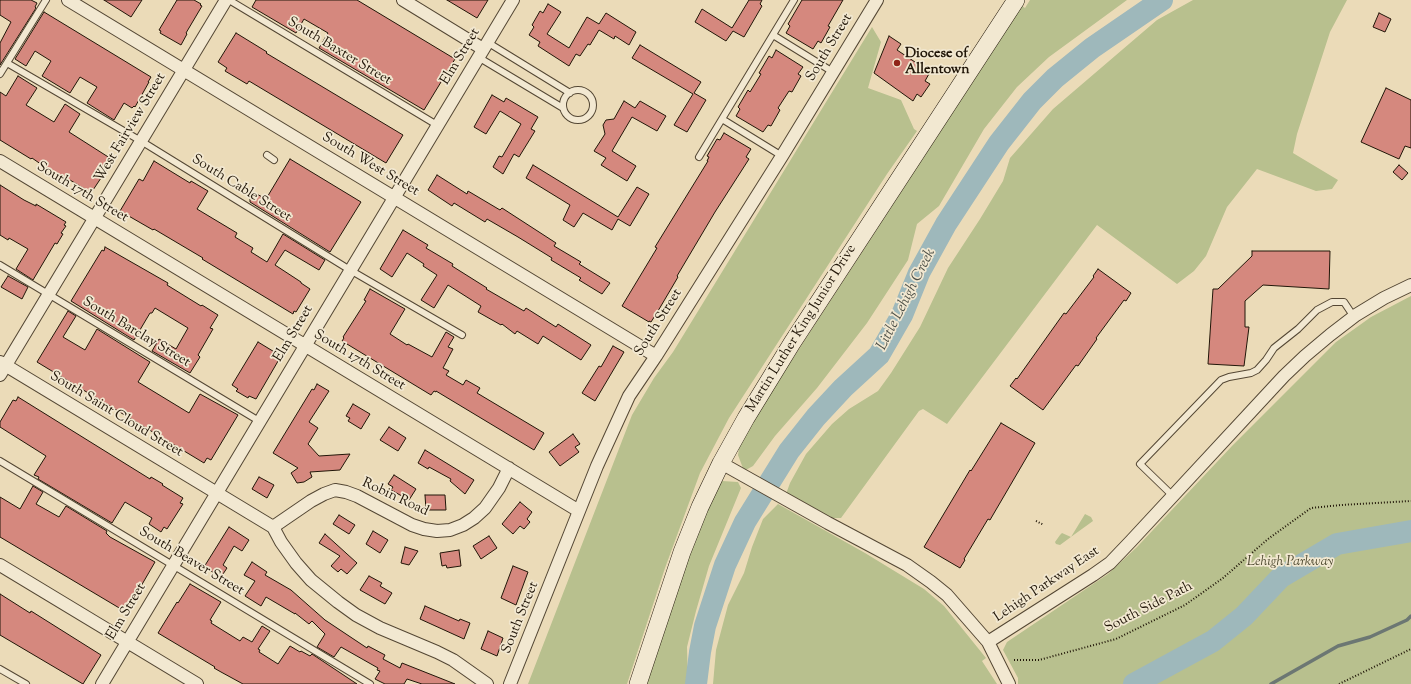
<!DOCTYPE html>
<html>
<head>
<meta charset="utf-8">
<style>
  body { margin:0 }
  canvas { display:block; background:#ebdbb8 }
</style>
</head>
<body>
<canvas width="1411" height="684"></canvas>
<script>
const g = document.querySelector('canvas').getContext('2d');
g.lineJoin = 'round';
function fill(path, color) {
  g.fillStyle = color;
  g.fill(path, 'evenodd');
}
function poly(rows) {
  const path = new Path2D();
  for (const r of rows) {
    if (r.length === 3) {
      path.moveTo(r[0] + r[2], r[1]);
      path.arc(r[0], r[1], r[2], 0, 2 * Math.PI);
      continue;
    }
    path.moveTo(r[0], r[1]);
    for (let i = 2; i < r.length; i += 2) path.lineTo(r[i], r[i + 1]);
  }
  return path;
}
function strokePath(path, color, width, dash) {
  g.strokeStyle = color;
  g.lineWidth = width;
  g.lineCap = dash ? 'butt' : 'round';
  g.setLineDash(dash || []);
  g.stroke(path);
}
function drawText(font, color, halo, rows, align = 'center') {
  g.font = font + ' "Sorts Mill Goudy",serif';
  g.lineWidth = 3.5;
  g.setLineDash([]);
  g.textBaseline = 'middle';
  g.strokeStyle = halo;
  g.fillStyle = color;
  for (const [text, x, y, turn = 0] of rows) {
    g.save();
    g.translate(x, y);
    g.rotate((+turn || 0) * Math.PI / 180);
    g.textAlign = isNaN(turn) ? turn : align;
    if (halo) g.strokeText(text, 0, 0);
    g.fillText(text, 0, 0);
    g.restore();
  }
}
fill(poly([
  [1030,0,1127,0,1049,57,1017,87,984,129,939,206,917,224,908,260,867,323,817,388,775,436,753,466,744,471,738,455,739,448,758,412,1022,6,1025,8],
  [1193,0,1347,0,1330,32,1297,134,1293,153,1338,180,1332,189,1316,191,1257,169,1227,207,1206,256,1194,271,1177,284,1097,225,947,424,923,409,919,411,841,518,832,518,786,494,790,483,806,454,832,424,849,409,878,391,891,373,920,327,948,268,980,219,1003,181,1010,158,1053,109,1157,20],
  [872,27,881,42,868,88,901,100,914,129,917,131,887,174,729,418,700,473,665,568,627,684,528,684,632,415,654,378,673,352],
  [1411,296,1411,684,1018,684,1018,678,1003,650,1007,642,1108,574,1137,547,1232,446,1336,342,1371,317],
  [722,481,738,482,741,488,709,566,696,611,687,647,688,684,645,684,703,515],
  [778,504,865,553,924,589,944,606,986,658,982,661,997,684,713,684,716,650,728,605,744,573,752,547,763,519],
  [1085,514,1091,517,1093,521,1075,534,1060,545,1056,544,1055,542,1060,535,1062,533,1071,537]
]), '#b8c08e');
strokePath(poly([
  [1271,684,1338,646,1370,637,1407,620,1411,616]
]), '#6c7773', 3.5);
strokePath(poly([
  [696,684,700,652,705,626,725,565,745,522,789,451,816,417,843,388,879,355,902,315,919,273,946,224,999,143,1032,101,1055,78,1092,48,1162,0],
  [1134,684,1213,641,1244,616,1281,577,1337,544,1411,531]
]), '#9eb8bb', 22);
const building = poly([
  [0,0,31,0,37,3,35,7,36,8,0,65,0,43,11,22,0,15,0,0],
  [104,0,142,0,131,17,104,0],
  [177,0,194,0,201,4,200,5,202,6,186,33,187,34,181,45,160,33,161,31,159,30,177,0],
  [256,0,357,0,455,59,424,110,319,48,328,33,304,19,296,33,252,7,256,0],
  [447,0,488,0,477,18,447,0],
  [749,0,762,0,760,4,762,6,744,37,733,31,726,41,695,22,702,9,732,28,749,0],
  [802,0,843,0,828,26,830,27,821,43,818,41,813,49,786,33,790,26,788,24,802,0],
  [548,4,561,12,547,34,569,48,587,17,599,24,606,13,636,32,629,45,615,36,614,39,599,30,590,45,588,44,580,56,576,54,569,66,538,46,540,42,529,35,534,27,532,25,540,11,543,13,548,4],
  [44,12,151,77,148,82,149,82,135,107,134,106,132,108,124,103,114,120,87,103,97,87,80,77,70,93,42,76,51,61,35,51,26,66,15,59,44,12],
  [1379,13,1391,19,1385,32,1373,27,1379,13],
  [236,33,267,52,266,53,403,135,386,163,249,81,247,84,225,71,227,68,218,62,236,33],
  [889,36,901,44,897,50,930,72,925,81,930,84,921,97,917,94,913,101,874,73,889,36],
  [640,45,701,82,694,93,706,100,687,132,674,125,693,94,632,58,640,45],
  [776,50,803,67,798,74,801,76,792,92,789,91,778,108,780,110,771,126,768,125,763,132,736,116,740,109,738,107,748,90,750,92,761,74,759,73,769,56,772,58,776,50],
  [18,76,37,88,26,105,54,122,65,104,80,114,69,132,113,160,91,193,70,180,68,183,32,158,31,159,0,140,0,92,6,96,18,76],
  [1386,88,1411,100,1411,148,1405,146,1399,159,1361,142,1386,88],
  [492,95,504,102,506,98,538,117,531,129,535,131,519,157,514,154,503,174,493,167,499,156,502,157,521,124,500,111,486,134,474,127,492,95],
  [624,101,635,108,640,101,666,116,657,131,632,117,612,151,636,166,627,181,601,165,606,158,594,151,605,134,603,125,606,120,614,119,624,101],
  [724,133,751,149,746,157,749,159,715,212,677,276,678,277,658,311,651,322,649,321,649,322,622,306,657,248,655,247,708,161,707,161,709,157,707,156,717,139,720,140,724,133],
  [290,159,361,202,330,252,250,202,250,198,253,192,266,199,290,159],
  [154,161,190,183,191,181,208,191,197,209,237,233,235,237,253,248,251,252,267,262,283,234,325,260,319,270,285,250,275,265,301,282,301,283,310,289,296,312,294,311,293,314,202,259,203,258,181,245,154,229,153,230,120,211,139,179,143,181,154,161],
  [533,165,618,217,637,187,649,194,630,226,618,219,612,230,583,213,574,227,563,220,570,205,526,178,533,165],
  [1399,165,1408,173,1402,180,1393,172,1399,165],
  [437,175,467,194,468,191,500,210,502,208,556,243,554,246,581,262,579,264,610,283,602,294,579,280,581,278,551,260,552,258,518,237,487,219,485,222,454,203,452,206,428,190,437,175],
  [0,185,24,200,36,206,36,204,66,222,64,225,66,226,61,233,63,234,57,244,55,243,33,280,16,269,28,249,9,238,8,240,0,235,0,185],
  [403,230,428,245,426,248,453,264,452,266,487,288,486,289,524,311,526,308,556,327,558,324,591,345,581,360,543,336,538,344,517,331,515,334,502,324,501,325,478,312,481,306,448,285,434,308,421,300,437,275,423,266,424,264,407,253,392,277,380,269,403,230],
  [105,247,168,283,167,285,201,306,202,305,218,315,210,328,213,329,198,355,200,357,190,373,152,351,159,339,176,349,188,328,155,308,152,313,150,313,134,340,71,301,102,250,104,251,105,247],
  [1252,251,1330,251,1329,289,1263,285,1245,301,1245,327,1249,327,1244,366,1208,364,1213,289,1218,289,1252,256,1252,251],
  [1098,269,1131,293,1126,301,1124,300,1096,338,1097,339,1078,366,1076,365,1043,410,1010,386,1016,378,1017,379,1064,313,1066,314,1094,277,1093,276,1098,269],
  [8,276,28,287,22,299,1,287,8,276],
  [370,289,405,309,390,334,407,345,408,344,432,357,446,332,454,337,448,347,453,349,443,368,449,371,446,375,463,385,466,380,480,388,477,393,544,433,534,450,436,391,436,392,434,391,431,395,342,341,344,338,343,337,366,301,364,300,370,289],
  [68,311,76,316,63,337,85,350,97,329,150,362,138,382,189,413,200,394,238,415,211,460,207,458,204,463,37,362,68,311],
  [258,342,281,356,256,399,249,396,248,398,236,391,238,389,232,385,258,342],
  [613,346,624,352,595,401,582,393,599,366,601,367,613,346],
  [317,384,329,391,309,422,318,428,308,444,319,456,350,454,340,470,310,472,312,477,304,482,297,483,291,473,298,468,273,453,312,389,314,390,317,384],
  [18,397,150,479,151,477,163,484,162,485,183,498,180,503,183,504,167,529,164,527,161,532,149,524,152,518,125,502,112,523,38,479,39,477,34,475,46,456,0,427,0,422,13,400,16,401,18,397],
  [353,404,370,414,361,429,348,421,350,418,346,416,353,404],
  [1001,423,1035,443,990,520,988,519,964,559,965,560,960,568,924,547,970,470,971,471,1001,423],
  [389,427,406,438,398,451,380,440,389,427],
  [573,434,580,444,575,447,579,452,560,466,549,452,573,434],
  [425,450,474,480,465,494,450,481,451,479,429,467,428,469,418,463,425,450],
  [394,475,416,489,409,500,391,490,393,487,388,484,394,475],
  [259,477,274,485,267,498,252,489,259,477],
  [33,486,43,492,36,504,59,517,66,506,107,531,106,533,110,537,155,562,126,612,0,537,0,497,20,509,33,486],
  [425,495,445,495,446,510,426,510,425,495],
  [520,502,532,512,527,519,530,522,524,529,520,526,513,534,502,524,520,502],
  [339,515,355,525,349,534,333,524,339,515],
  [229,527,249,540,242,551,234,546,223,565,227,568,221,577,204,567,229,527],
  [373,531,388,540,380,553,366,544,373,531],
  [325,534,357,563,347,574,341,569,338,572,331,566,340,556,319,543,325,534],
  [489,536,497,548,481,559,473,546,489,536],
  [405,547,418,551,409,565,401,563,405,547],
  [459,550,461,566,447,568,446,565,442,566,440,553,459,550],
  [252,562,267,572,265,575,291,590,325,620,367,648,368,646,385,655,383,659,400,668,402,663,455,684,422,684,407,679,404,684,385,684,375,679,380,671,377,670,378,668,341,647,334,657,317,647,325,634,312,621,309,624,295,613,295,614,266,597,261,606,245,596,255,581,244,575,252,562],
  [513,566,528,572,516,605,501,598,513,566],
  [369,576,382,583,380,586,392,593,385,604,360,590,369,576],
  [190,584,221,602,210,620,212,621,211,623,240,641,243,637,252,642,262,626,270,631,258,649,260,650,259,652,278,664,290,646,300,652,301,651,310,656,312,654,357,684,243,684,221,672,214,668,215,667,158,633,177,602,178,603,190,584],
  [0,594,30,613,31,611,101,655,83,684,0,635,0,594],
  [425,606,459,621,460,619,470,623,464,639,420,619,425,606],
  [488,631,503,638,497,656,481,649,488,631]
]);
fill(building, '#d5887e');
strokePath(building, '#211608', 1);
const lane = poly([
  [229,0,437,125],
  [773,35,833,72],
  [487,42,570,93],
  [478,57,563,108],
  [7,63,141,141,350,270,462,335],
  [0,74,46,0],
  [578,105,15],
  [722,119,782,156],
  [267,155,274,160],
  [699,157,794,0],
  [0,265,259,421],
  [0,461,370,684],
  [1173,496,1140,464,1221,380,1229,377,1251,373,1257,370,1266,360,1274,348,1298,329,1317,310,1332,302,1344,302,1354,317],
  [0,669,26,684]
]);
const street = poly([
  [68,0,656,356],
  [403,0,483,49],
  [0,161,579,511],
  [0,362,273,527,281,542,296,563,311,580,338,602,356,615,380,628,437,652,453,660,487,684],
  [0,375,226,0],
  [721,463,828,523,907,565,931,582,947,595,988,642,1009,684],
  [273,527,311,501,324,494,335,490,346,492,357,496,412,525,424,529,437,531,450,530,463,525,474,518,485,508,499,488,509,468],
  [0,565,197,684],
  [988,642,1093,575,1110,563,1131,541,1284,376,1305,356,1330,335,1356,315,1384,298,1411,285],
  [102,684,513,0],
  [510,684,597,466,629,396,656,356,782,156,877,0]
]);
const secondary = poly([
  [638,684,682,552,700,507,721,463,746,418,792,343,1016,0]
]);
strokePath(lane, '#544734', 8);
strokePath(street, '#544734', 14);
strokePath(secondary, '#211608', 18);
strokePath(poly([
  [1036,521,1044,525],
  [1014,660,1039,660,1116,639,1185,605,1223,578,1268,539,1311,508,1341,505,1411,501],
  [1339,684,1411,649]
]), '#211608', 2, [1, 2]);
strokePath(lane, '#f2e8d1', 6);
strokePath(street, '#f2e8d1', 12);
strokePath(secondary, '#f2e8d1', 17);
for (const [x, y, r, color] of [
  [897,63,4,"#8f2418"]
]) {
  const dot = new Path2D();
  dot.arc(x, y, r, 0, 2 * Math.PI);
  g.fillStyle = color;
  g.fill(dot);
  strokePath(dot, '#f2e8d1', 1.5);
}
drawText('14px', '#211608', '#f2e8d1', [
  ["South Street",830,48,-59],
  ["South Baxter Street",339,52,31],
  ["Elm Street",461,57,-59],
  ["West Fairview Street",131,128,-59],
  ["South West Street",370,165,31],
  ["South Cable Street",241,189,32],
  ["South 17th Street",82,193,31],
  ["South Street",659,323,-58],
  ["Martin Luther King Junior Drive",802,329,-58],
  ["South Barclay Street",136,333,31],
  ["Elm Street",294,334,-59],
  ["South 17th Street",359,361,31],
  ["South Saint Cloud Street",116,415,31],
  ["Robin Road",395,498,25],
  ["South Beaver Street",191,562,31],
  ["Lehigh Parkway East",1047,585,-34],
  ["South Side Path",1149,608,-27],
  ["Elm Street",127,612,-59],
  ["South Street",521,618,-68]
]);
drawText('bold 14px', '#211608', '#f2e8d1', [
  ["Diocese of",905,55],
  ["Allentown",905,71]
], 'left');
drawText('italic 14px', '#4e4930', '#f2e8d1', [
  ["Lehigh Parkway",1290,563]
]);
drawText('italic 15px', '#4d4f47', '#f2e8d1', [
  ["Little Lehigh Creek",907,300,-63]
]);
</script>
</body>
</html>
